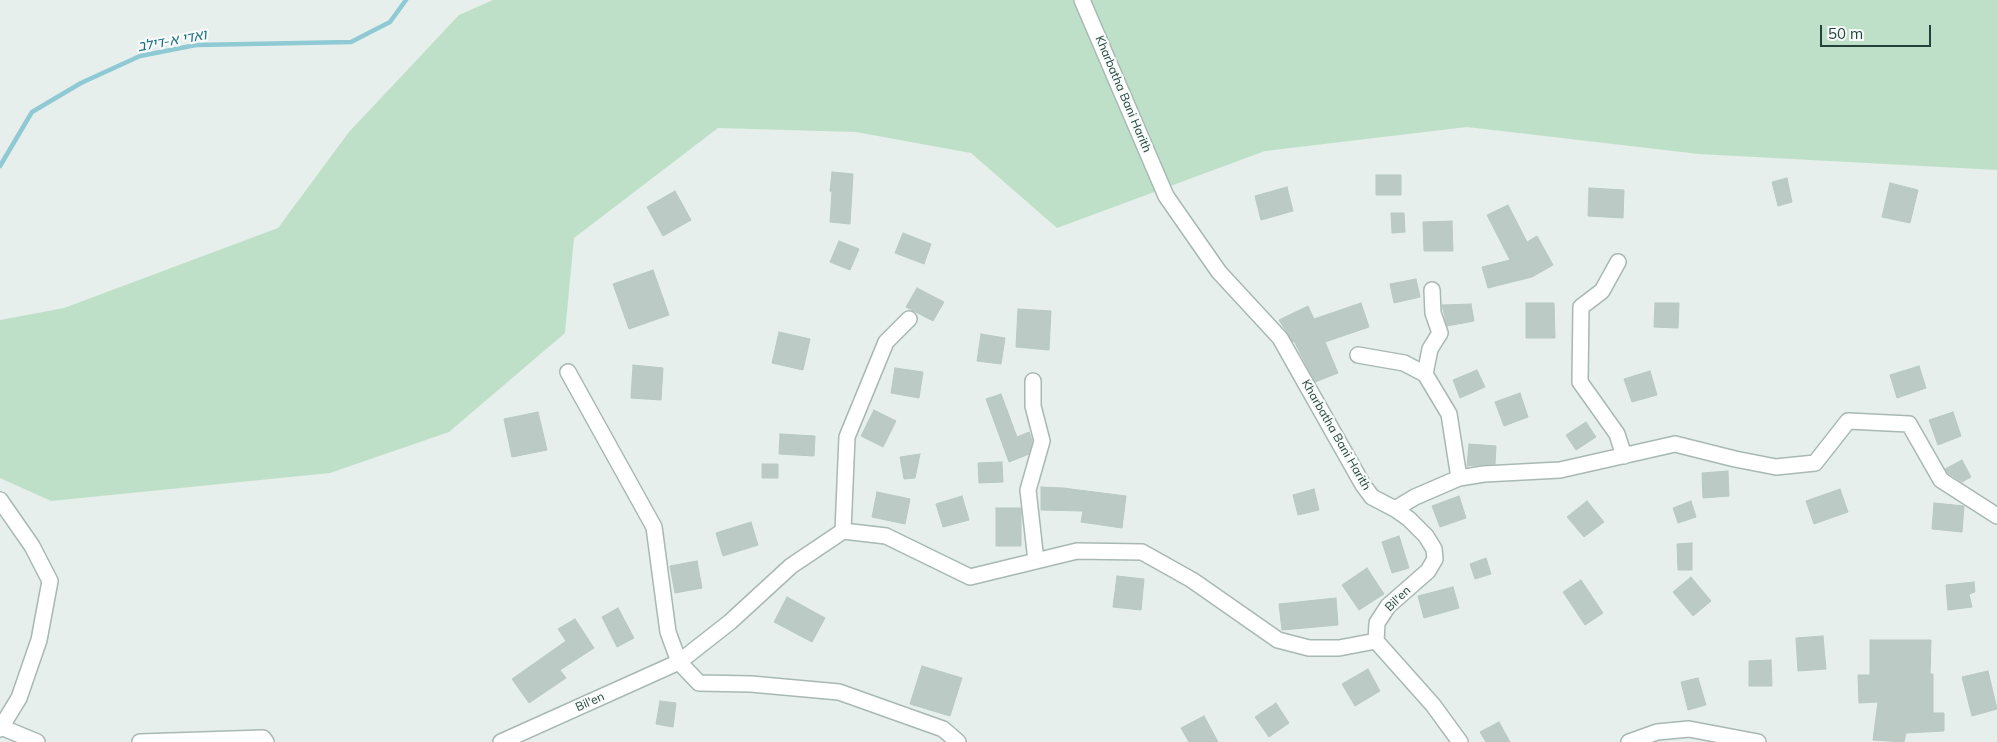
<!DOCTYPE html>
<html>
<head>
<meta charset="utf-8">
<style>
  body { margin:0 }
  #map { position:relative; width:1997px; height:742px; overflow:hidden; background:#e6efeb; font-family:Mulish,sans-serif }
  canvas { display:block }
  .scale { position:absolute; left:1820px; top:25px; width:111px; height:22px; box-sizing:border-box; border:2px solid #24423a; border-top:0; padding-left:6px; font-size:15px; line-height:18px; white-space:nowrap; color:#24423a; -webkit-text-stroke:4px #f7fbf9; paint-order:stroke }
</style>
</head>
<body>
<div id="map">
<canvas width="1997" height="742"></canvas>
<div class="scale">50 m</div>
</div>
<script>
const g = document.querySelector('canvas').getContext('2d');
g.lineJoin = 'round';
function fill(path, color) {
  g.fillStyle = color;
  g.fill(path, 'evenodd');
}
function poly(rows) {
  const path = new Path2D();
  for (const r of rows) {
    path.moveTo(r[0], r[1]);
    for (let i = 2; i < r.length; i += 2) path.lineTo(r[i], r[i + 1]);
  }
  return path;
}
function strokePath(path, color, width, dash) {
  g.strokeStyle = color;
  g.lineWidth = width;
  g.lineCap = dash ? 'butt' : 'round';
  g.setLineDash(dash || []);
  g.stroke(path);
}
function drawText(font, color, halo, rows, align = 'center') {
  g.font = font + ' Mulish,"Noto Sans Hebrew",sans-serif';
  g.lineWidth = 4.5;
  g.setLineDash([]);
  g.textBaseline = 'middle';
  g.strokeStyle = halo;
  g.fillStyle = color;
  for (const [text, x, y, turn = 0] of rows) {
    g.save();
    g.translate(x, y);
    g.rotate((+turn || 0) * Math.PI / 180);
    g.textAlign = isNaN(turn) ? turn : align;
    if (halo) g.strokeText(text, 0, 0);
    g.fillText(text, 0, 0);
    g.restore();
  }
}
fill(poly([
  [493,0,1997,0,1997,170,1699,154,1467,127,1265,151,1057,228,971,153,856,132,718,128,574,238,565,333,449,432,330,473,51,501,0,478,0,320,64,308,278,228,349,132,459,15]
]), '#bfe0c8');
strokePath(poly([
  [0,166,32,112,81,83,140,56,196,45,351,42,390,22,406,0]
]), '#8ec9d4', 4.5);
const building = poly([
  [832,172,853,174,850,224,830,222,832,192,830,191,832,172],
  [1376,175,1401,175,1401,195,1376,195,1376,175],
  [1787,178,1792,202,1778,206,1772,182,1787,178],
  [1890,183,1918,190,1910,223,1882,217,1890,183],
  [1287,187,1293,211,1261,220,1255,196,1287,187],
  [1589,188,1624,190,1623,218,1588,216,1589,188],
  [675,191,691,220,663,236,647,207,675,191],
  [1508,205,1527,242,1537,236,1553,265,1532,277,1488,288,1482,267,1510,260,1487,215,1508,205],
  [1391,213,1404,213,1405,232,1392,233,1391,213],
  [1452,221,1453,251,1424,251,1423,222,1452,221],
  [903,233,931,244,924,264,895,253,903,233],
  [839,241,859,249,850,270,830,262,839,241],
  [653,270,669,315,629,329,613,284,653,270],
  [1416,279,1420,297,1394,303,1390,284,1416,279],
  [917,288,944,302,933,321,906,307,917,288],
  [1361,303,1369,327,1325,342,1338,373,1315,382,1294,341,1293,342,1279,320,1308,306,1314,319,1361,303],
  [1526,303,1554,303,1555,338,1526,338,1526,303],
  [1655,303,1679,303,1678,328,1654,327,1655,303],
  [1471,304,1474,321,1447,326,1442,305,1471,304],
  [1018,309,1051,311,1049,350,1016,347,1018,309],
  [779,332,810,339,803,370,772,363,779,332],
  [981,334,1005,338,1001,364,977,361,981,334],
  [633,365,663,368,661,400,631,398,633,365],
  [1919,366,1926,388,1897,398,1890,375,1919,366],
  [895,368,923,372,919,398,891,393,895,368],
  [1477,370,1485,387,1460,398,1453,380,1477,370],
  [1650,371,1657,395,1632,402,1624,379,1650,371],
  [1520,393,1528,417,1504,426,1495,402,1520,393],
  [1001,394,1017,437,1029,432,1032,441,1029,454,1009,462,986,399,1001,394],
  [874,410,896,421,883,447,861,436,874,410],
  [538,412,547,450,512,457,504,419,538,412],
  [1953,412,1961,436,1938,445,1929,420,1953,412],
  [1586,422,1596,437,1576,450,1566,435,1586,422],
  [780,434,815,436,814,456,779,454,780,434],
  [1469,444,1496,446,1495,464,1467,466,1469,444],
  [920,454,915,478,904,479,900,457,920,454],
  [1962,460,1971,477,1962,482,1948,473,1945,469,1962,460],
  [1002,462,1003,482,979,483,978,463,1002,462],
  [762,464,778,464,778,478,762,478,762,464],
  [1728,471,1729,496,1703,498,1702,473,1728,471],
  [1041,487,1063,488,1126,496,1122,528,1081,522,1083,511,1041,510,1041,487],
  [1314,489,1319,510,1298,515,1293,495,1314,489],
  [1840,489,1848,512,1814,524,1806,501,1840,489],
  [877,492,910,499,905,524,872,517,877,492],
  [962,496,969,520,943,527,936,504,962,496],
  [1459,496,1466,518,1440,527,1432,506,1459,496],
  [1587,501,1604,522,1584,537,1567,517,1587,501],
  [1691,501,1696,517,1678,523,1673,508,1691,501],
  [1934,503,1964,506,1962,532,1932,529,1934,503],
  [996,508,1021,508,1021,546,996,546,996,508],
  [751,522,758,545,723,556,716,533,751,522],
  [1399,536,1409,568,1392,573,1382,542,1399,536],
  [1692,543,1692,570,1678,570,1677,544,1692,543],
  [1486,558,1491,574,1475,579,1470,564,1486,558],
  [697,561,702,588,675,593,670,566,697,561],
  [1367,568,1384,594,1359,610,1342,585,1367,568],
  [1117,576,1144,579,1141,610,1113,607,1117,576],
  [1691,577,1711,601,1693,616,1673,592,1691,577],
  [1581,580,1603,613,1585,625,1563,592,1581,580],
  [1974,582,1975,592,1969,594,1972,607,1948,610,1946,585,1974,582],
  [1453,587,1459,608,1424,618,1418,596,1453,587],
  [787,597,825,618,812,642,774,622,787,597],
  [1336,598,1338,625,1282,630,1279,604,1336,598],
  [618,608,634,638,617,647,602,617,618,608],
  [575,619,594,648,560,670,566,678,529,703,512,679,566,641,558,629,575,619],
  [1823,636,1826,669,1798,671,1796,638,1823,636],
  [1870,640,1931,640,1930,674,1933,674,1933,713,1944,713,1944,731,1906,733,1904,742,1873,740,1878,702,1859,703,1858,675,1870,675,1870,640],
  [1771,660,1772,686,1749,686,1749,661,1771,660],
  [922,666,962,678,950,716,910,704,922,666],
  [1368,669,1380,691,1355,706,1342,684,1368,669],
  [1988,671,1997,709,1972,716,1962,677,1988,671],
  [1698,678,1706,705,1688,710,1681,682,1698,678],
  [660,701,676,703,673,727,656,724,660,701],
  [1276,703,1289,723,1269,737,1255,717,1276,703],
  [1204,716,1218,742,1189,742,1181,728,1204,716],
  [1499,722,1510,742,1486,742,1480,732,1499,722]
]);
fill(building, '#bbcac4');
strokePath(building, '#b8c9c2', 1);
const minor = poly([
  [1082,0,1166,196,1219,272,1280,338,1363,485,1372,497,1395,509,1409,519,1426,536,1434,549,1435,559,1428,571,1388,606,1377,623,1376,641,1433,705,1460,742],
  [1618,262,1602,291,1581,307,1580,382,1617,434,1624,456],
  [1358,355,1404,363,1425,374,1449,414,1459,478],
  [568,372,654,527,668,632,679,662,730,622,791,566,843,531,886,536,970,577,1077,551,1142,552,1192,580,1278,640,1309,648,1339,648,1376,641],
  [1425,374,1430,349,1440,333,1433,313,1432,290],
  [1033,381,1033,406,1042,441,1028,490,1036,561],
  [0,500,32,546,50,581,39,640,19,698,0,729],
  [1395,509,1415,497,1459,478,1484,474,1560,470,1675,444,1735,459,1776,467,1815,463,1848,421,1909,424,1941,480,1997,516],
  [843,531,847,437,886,342,909,319],
  [1,727,37,742],
  [140,742,263,738,266,742],
  [501,742,679,662,699,683,751,684,839,692,943,729,958,742],
  [1629,742,1657,732,1689,729,1758,742]
]);
strokePath(minor, '#a8b8b2', 18);
strokePath(minor, '#fff', 15);
drawText('12px', '#24423a', '#f7fbf9', [
  ["Kharbatha Bani Harith",1123,94,67],
  ["Kharbatha Bani Harith",1336,435,60],
  ["Bil'en",1398,599,-44],
  ["Bil'en",590,702,-24]
]);
drawText('italic 14px', '#1c6f80', '#f7fbf9', [
  ["ואדי א-דילב",172,41,-10]
]);
</script>
</body>
</html>
